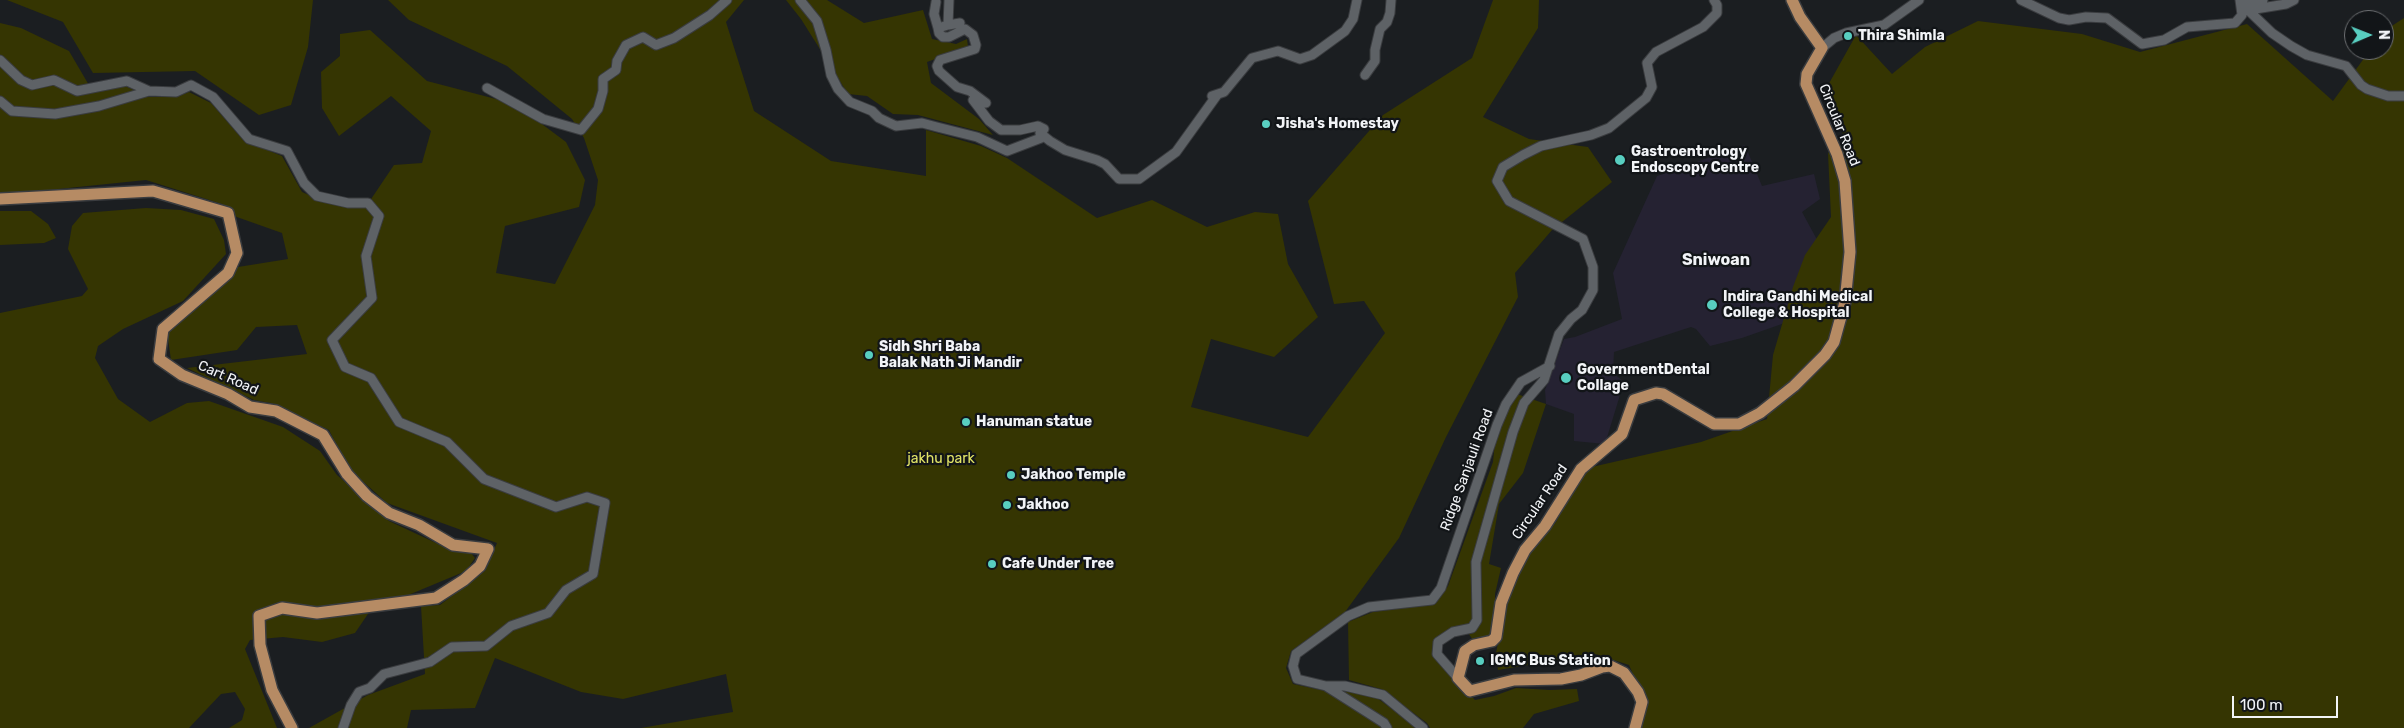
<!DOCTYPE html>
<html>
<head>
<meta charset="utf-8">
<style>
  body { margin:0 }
  #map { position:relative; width:2404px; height:728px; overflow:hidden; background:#1b1e21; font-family:Rubik,sans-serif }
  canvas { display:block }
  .north { position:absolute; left:2344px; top:10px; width:50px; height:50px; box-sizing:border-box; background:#121518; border:1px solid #6c6e71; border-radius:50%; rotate:89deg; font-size:14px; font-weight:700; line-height:20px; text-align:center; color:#f2f4f7 }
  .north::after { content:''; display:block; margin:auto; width:18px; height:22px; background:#58cec0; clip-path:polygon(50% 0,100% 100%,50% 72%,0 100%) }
  .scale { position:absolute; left:2232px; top:696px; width:106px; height:22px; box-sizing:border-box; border:2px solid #f2f4f7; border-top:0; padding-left:6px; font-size:15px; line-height:18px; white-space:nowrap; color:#f2f4f7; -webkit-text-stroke:4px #121518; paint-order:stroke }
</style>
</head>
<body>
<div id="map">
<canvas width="2404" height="728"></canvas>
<div class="north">N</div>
<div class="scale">100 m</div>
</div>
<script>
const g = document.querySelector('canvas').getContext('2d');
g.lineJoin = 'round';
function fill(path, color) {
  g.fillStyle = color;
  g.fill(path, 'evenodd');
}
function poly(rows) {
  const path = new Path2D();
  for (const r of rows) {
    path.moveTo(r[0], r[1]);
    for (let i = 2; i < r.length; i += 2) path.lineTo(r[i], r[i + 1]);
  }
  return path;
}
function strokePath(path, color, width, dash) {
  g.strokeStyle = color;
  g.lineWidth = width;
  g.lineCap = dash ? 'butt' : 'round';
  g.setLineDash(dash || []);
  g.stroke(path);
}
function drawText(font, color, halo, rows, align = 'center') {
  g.font = font + ' Rubik,sans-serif';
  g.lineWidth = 4.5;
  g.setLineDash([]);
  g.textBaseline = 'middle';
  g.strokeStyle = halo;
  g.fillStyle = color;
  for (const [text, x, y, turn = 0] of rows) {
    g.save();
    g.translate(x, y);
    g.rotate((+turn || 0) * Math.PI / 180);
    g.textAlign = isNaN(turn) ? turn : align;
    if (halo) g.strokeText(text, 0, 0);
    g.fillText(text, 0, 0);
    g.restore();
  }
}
fill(poly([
  [1745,145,1762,186,1814,174,1820,199,1802,212,1827,258,1796,319,1742,338,1710,346,1696,329,1691,327,1614,352,1613,373,1624,382,1605,444,1574,441,1574,414,1546,404,1545,390,1564,339,1575,337,1622,319,1613,273,1657,176]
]), '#252232');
fill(poly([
  [7,0,313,0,308,47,291,105,259,115,195,71,93,73,63,22],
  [388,0,744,0,726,22,754,111,831,161,926,176,926,130,981,146,1007,158,1097,218,1152,200,1207,227,1255,212,1278,214,1288,264,1318,317,1274,357,1211,339,1191,407,1308,437,1385,333,1364,301,1334,304,1308,201,1383,115,1472,58,1493,0,1539,0,1538,28,1483,117,1529,139,1588,147,1612,182,1552,230,1515,273,1518,297,1446,437,1399,538,1345,612,1291,651,1286,668,1293,684,1321,690,1346,691,1377,698,1418,728,641,728,733,712,726,674,623,699,581,692,495,658,475,708,411,710,407,728,309,728,368,695,425,674,421,606,440,605,485,571,497,543,387,503,349,469,329,430,271,403,254,400,187,368,307,354,297,325,256,327,237,350,171,360,167,332,238,267,288,259,282,233,234,216,222,204,146,180,0,195,0,23,21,28,69,51,93,92,125,86,149,97,176,97,189,92,211,103,244,141,282,156,302,192,327,203,365,208,394,165,422,163,431,131,391,96,339,136,322,108,321,72,340,56,340,34,370,30,427,81,515,104,566,142,585,180,579,207,505,226,496,273,555,284,595,205,598,180,584,138,572,119,507,66,409,20],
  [786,0,827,0,864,23,923,10,932,39,956,44,967,39,968,47,927,62,931,83,979,119,993,135,918,115,893,114,867,96,848,94,801,19],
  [2404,18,2404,728,1635,728,1645,701,1629,665,1595,654,1498,670,1496,653,1512,573,1556,522,1583,469,1701,442,1767,419,1773,355,1793,287,1805,255,1831,217,1828,153,1846,143,1827,87,1856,35,1892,74,1925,47,1978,21,2082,34,2140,52,2247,24,2333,101,2370,50,2384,50,2384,31],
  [146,208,181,210,214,219,224,240,226,254,183,301,123,329,98,346,95,358,118,399,150,422,187,403,209,401,283,427,320,451,337,475,389,521,451,550,471,553,475,558,466,571,370,611,355,633,322,642,283,637,250,640,245,649,277,728,229,728,242,720,245,709,235,692,221,694,189,728,0,728,0,313,82,296,88,289,68,249,72,226,83,213],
  [0,211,31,211,48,224,56,238,44,243,0,245],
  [1514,393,1546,404,1523,473,1499,504,1489,564,1501,568,1495,594,1495,630,1488,639,1473,640,1464,627,1435,642,1433,656,1475,700,1494,696,1516,688,1550,690,1577,689,1579,701,1534,714,1523,728,1430,728,1427,723,1381,689,1349,680,1348,622,1373,612,1434,604,1448,586,1493,462,1497,422]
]), '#353502');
const minor = poly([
  [800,0,817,21,826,50,831,75,838,89,850,102,872,111,879,118,896,126,922,123,937,127,977,137,1007,151,1041,138,1040,133],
  [949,0,948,25,938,28,939,33,943,37,949,37,965,29,973,35,976,45,975,49,940,60,937,66,939,71,957,87,970,91,986,103,973,100,989,121,1001,130,1020,130,1038,126,1044,129,1040,133,1050,141,1065,150,1097,160,1105,164,1119,179,1139,179,1176,152,1217,95],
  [2021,0,2059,18,2069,20,2086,17,2107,18,2142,44,2164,40,2187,27,2235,23,2242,15,2240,0],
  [936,2,934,14,938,28],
  [2241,5,2263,0],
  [2248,10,2272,33,2291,46,2307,55,2346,66,2361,85,2367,89,2388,96,2404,96],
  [2243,11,2286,4,2294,0],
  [948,25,960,23],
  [1822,48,1834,38,1846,33,1884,25,1919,0],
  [0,60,21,80,32,85,54,80,77,91,127,81,149,91,176,92,191,85,213,97,249,139,287,151,304,183,317,196,348,203,368,203,379,216,366,256,372,298,332,340,345,367,371,378,399,422,447,442,484,479,556,507,587,497,605,503,593,574,566,590,548,613,511,626,486,646,452,647,430,662,384,674,370,688,359,692,351,705,343,728],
  [1365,75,1375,61,1375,50,1380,29,1387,22,1390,13,1391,0],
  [487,88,543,119,581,130,598,109,603,91,603,79,616,70,617,61,626,45,643,37,656,45,674,38,710,15,727,0],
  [1212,96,1224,92,1252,58,1278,51,1300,59,1312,55,1345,31,1353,19,1357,0],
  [0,101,12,111,55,114,99,106,149,91],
  [1458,678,1437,654,1438,642,1453,632,1472,628,1477,620,1476,562,1513,432,1524,403,1544,380,1559,334,1571,319,1582,310,1593,290,1593,267,1583,239,1509,201,1497,181,1503,167,1523,155,1541,146,1591,135,1609,128,1646,98,1652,87,1647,63,1656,52,1703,27,1717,13,1717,5,1714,0],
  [1326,686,1384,723,1387,728],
  [1423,728,1383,695,1345,686,1326,686,1297,679,1293,666,1296,654,1348,616,1369,607,1432,600,1441,588,1497,425,1506,404,1521,382,1550,366]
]);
const major = poly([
  [0,199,153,191,228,213,237,253,228,273,163,329,159,359,182,375,228,394,250,407,276,411,323,435,347,474,367,496,389,513,419,525,453,545,488,549,480,566,464,580,436,598,317,613,282,608,259,616,260,645,272,690,292,728],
  [1635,728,1642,702,1638,692,1624,673,1610,666,1602,667,1581,675,1561,679,1514,680,1470,691,1458,678,1465,651,1474,645,1492,641,1496,637,1501,603,1513,573,1525,550,1545,526,1581,469,1622,434,1634,400,1656,393,1663,394,1714,424,1739,424,1760,413,1794,386,1825,355,1834,342,1845,302,1850,252,1845,181,1837,154,1806,84,1807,74,1822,48,1800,17,1792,0]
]);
strokePath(minor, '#3a3c3f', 11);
strokePath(major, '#3a3c3f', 14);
strokePath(minor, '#5e6266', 9);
strokePath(major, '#b68b64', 11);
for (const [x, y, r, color] of [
  [1848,36,5,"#58cec0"],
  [1266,124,5,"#58cec0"],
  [1620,160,6,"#58cec0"],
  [1712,305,6,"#58cec0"],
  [869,355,5,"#58cec0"],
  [1566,378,6,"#58cec0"],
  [966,422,5,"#58cec0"],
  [1011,475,5,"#58cec0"],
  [1007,505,5,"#58cec0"],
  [992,564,5,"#58cec0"],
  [1480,661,5,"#58cec0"]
]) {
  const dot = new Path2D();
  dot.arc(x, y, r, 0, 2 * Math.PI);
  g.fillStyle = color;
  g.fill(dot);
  strokePath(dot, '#121518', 2);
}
drawText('bold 14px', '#f2f4f7', '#121518', [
  ["Thira Shimla",1858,36],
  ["Jisha's Homestay",1276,124],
  ["Gastroentrology",1631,152],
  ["Endoscopy Centre",1631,168],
  ["Indira Gandhi Medical",1723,297],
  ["College & Hospital",1723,313],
  ["Sidh Shri Baba",879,347],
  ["Balak Nath Ji Mandir",879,363],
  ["GovernmentDental",1577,370],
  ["Collage",1577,386],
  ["Hanuman statue",976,422],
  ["Jakhoo Temple",1021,475],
  ["Jakhoo",1017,505],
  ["Cafe Under Tree",1002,564],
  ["IGMC Bus Station",1490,661]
], 'left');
drawText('14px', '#f2f4f7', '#121518', [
  ["Circular Road",1839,125,68],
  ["Cart Road",228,378,24],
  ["Ridge Sanjauli Road",1467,470,-70],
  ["Circular Road",1540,502,-56]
]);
drawText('14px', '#e2e567', '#121518', [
  ["jakhu park",941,459]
]);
drawText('bold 16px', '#f2f4f7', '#121518', [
  ["Sniwoan",1716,260]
]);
</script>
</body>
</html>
